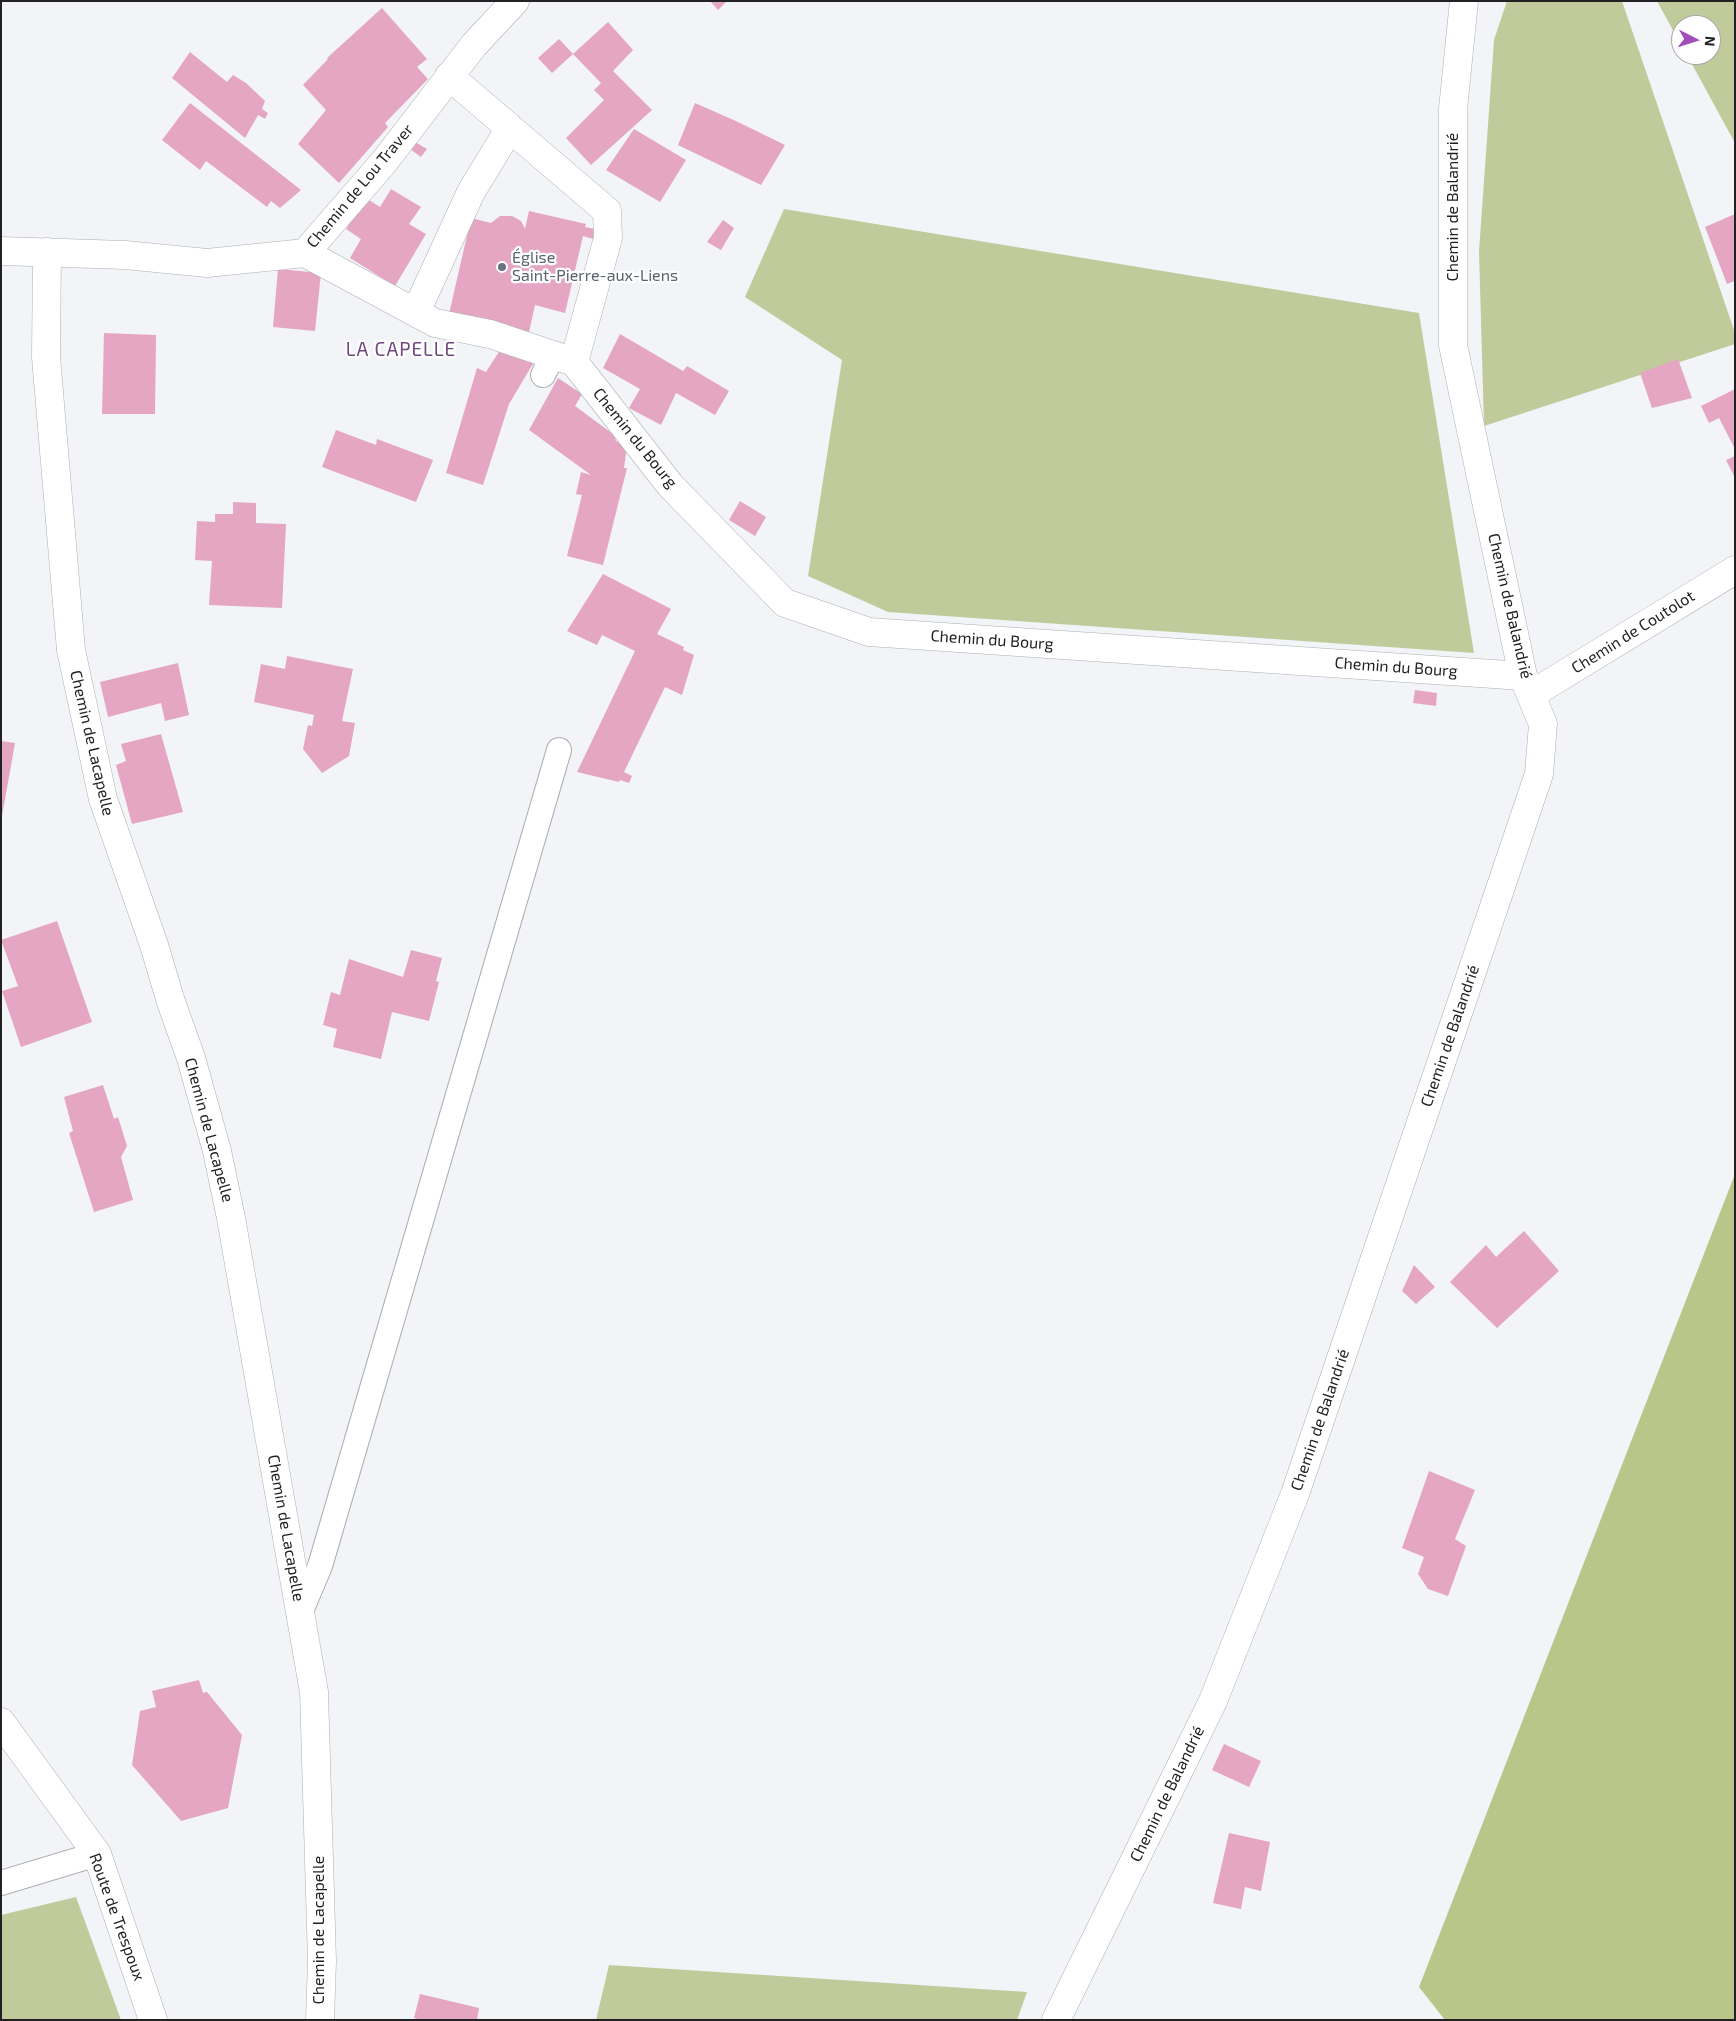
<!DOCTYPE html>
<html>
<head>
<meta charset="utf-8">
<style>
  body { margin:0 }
  #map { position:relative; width:1736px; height:2021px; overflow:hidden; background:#f2f4f8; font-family:"Exo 2",sans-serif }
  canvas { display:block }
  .frame { position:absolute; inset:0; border:2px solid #222223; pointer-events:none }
  .north { position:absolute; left:1671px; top:15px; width:50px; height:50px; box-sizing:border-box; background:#fff; border:1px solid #a7a7a7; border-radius:50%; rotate:95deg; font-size:14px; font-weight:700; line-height:20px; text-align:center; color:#222223 }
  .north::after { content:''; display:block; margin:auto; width:18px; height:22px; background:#a14ebd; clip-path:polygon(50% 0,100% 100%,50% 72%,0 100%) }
</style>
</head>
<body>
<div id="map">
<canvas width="1736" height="2021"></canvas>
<div class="frame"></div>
<div class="north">N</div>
</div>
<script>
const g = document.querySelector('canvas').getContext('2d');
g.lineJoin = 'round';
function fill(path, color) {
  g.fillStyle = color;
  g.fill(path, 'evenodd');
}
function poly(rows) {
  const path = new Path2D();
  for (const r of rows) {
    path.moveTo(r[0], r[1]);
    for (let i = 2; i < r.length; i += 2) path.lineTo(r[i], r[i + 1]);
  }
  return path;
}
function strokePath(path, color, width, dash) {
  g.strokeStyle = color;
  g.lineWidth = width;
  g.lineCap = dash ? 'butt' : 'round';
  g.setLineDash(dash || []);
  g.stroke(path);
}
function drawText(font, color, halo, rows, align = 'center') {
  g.font = font + ' "Exo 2",sans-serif';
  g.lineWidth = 4.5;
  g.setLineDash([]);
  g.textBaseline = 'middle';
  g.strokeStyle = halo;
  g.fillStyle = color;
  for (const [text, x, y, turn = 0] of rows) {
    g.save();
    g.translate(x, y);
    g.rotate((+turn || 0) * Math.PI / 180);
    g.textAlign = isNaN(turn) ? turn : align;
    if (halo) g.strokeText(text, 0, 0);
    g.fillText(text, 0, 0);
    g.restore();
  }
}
fill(poly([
  [1507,1,1622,1,1735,333,1735,344,1484,426,1479,251,1494,40],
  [1657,1,1735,1,1735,143,1687,55,1711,55,1711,25,1681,25,1681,45],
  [784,209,1419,313,1474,653,888,612,808,576,842,360,745,297],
  [76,1897,121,2020,1,2020,1,1915],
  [609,1965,1027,1992,1017,2020,596,2020]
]), '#c1ca9b');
fill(poly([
  [1735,1174,1735,2020,1445,2020,1419,1987]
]), '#bac589');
fill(poly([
  [710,1,727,1,718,10],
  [382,8,427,59,417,67,428,79,385,123,388,127,339,183,298,144,326,110,303,85,328,59,327,58],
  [608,22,633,50,613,71,652,110,591,165,566,138,604,100,594,90,601,83,573,54,552,73,538,58,559,39,573,54],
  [190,52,227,82,233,75,246,83,265,101,262,109,268,113,265,119,258,115,245,138,172,78],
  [190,103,301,190,280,208,271,201,267,207,206,161,200,170,162,140],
  [695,103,738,122,785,145,761,185,678,145],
  [634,129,686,160,660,202,606,170],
  [415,142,427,149,421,157,410,149],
  [391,189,421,207,409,224,426,234,395,286,350,258,361,239,346,229,366,198,380,207],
  [529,211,586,224,585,227,596,229,593,239,583,236,565,313,535,305,529,332,449,314,471,218,491,223,500,216,512,216,521,221,525,229],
  [1735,214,1735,281,1727,284,1705,227],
  [723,220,734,228,721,250,707,242],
  [278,269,321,273,315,331,273,327],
  [104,333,156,335,155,414,102,414],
  [620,334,683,371,687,366,729,391,715,415,676,393,661,425,629,408,640,389,603,368],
  [502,347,534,362,509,404,483,485,446,473,477,368,486,372],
  [1678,359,1692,398,1652,408,1640,373],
  [558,378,582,394,575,406,617,437,615,440,622,445,626,453,624,468,627,468,603,565,567,556,582,495,576,494,581,472,591,475,529,430],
  [1735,389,1735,449,1719,418,1709,423,1701,406],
  [336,430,376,445,377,439,433,460,416,502,322,467],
  [1735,456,1735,478,1726,460],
  [740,501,766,517,755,536,729,520],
  [233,502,256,503,256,523,286,524,282,608,209,605,212,561,195,560,197,521,215,522,215,514,233,514],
  [603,574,671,609,657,634,684,647,683,650,694,655,682,695,665,687,624,772,632,776,629,783,620,780,619,782,577,772,635,651,602,635,597,645,567,631],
  [287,656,353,669,342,721,355,723,349,756,322,773,303,749,308,725,312,726,314,715,254,702,261,664,285,669],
  [178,663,189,715,165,721,161,703,108,717,100,682],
  [1415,690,1437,693,1436,706,1413,703],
  [161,734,183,812,132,824,116,765,126,761,121,744],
  [1,741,15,743,2,816,1,815],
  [57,921,92,1022,21,1047,2,991,18,986,1,940],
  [411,950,442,958,436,981,439,982,429,1021,392,1012,381,1059,333,1047,337,1029,323,1025,331,992,340,995,349,959,403,977],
  [103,1085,114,1119,118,1117,127,1146,121,1157,133,1200,94,1212,69,1133,73,1131,64,1097],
  [1524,1231,1559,1271,1497,1328,1450,1282,1486,1245,1496,1257],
  [1414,1265,1435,1287,1416,1304,1402,1291],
  [1429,1471,1475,1490,1455,1539,1466,1546,1448,1596,1428,1589,1418,1574,1424,1557,1402,1548],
  [199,1680,203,1693,207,1692,242,1735,228,1808,181,1821,132,1765,140,1711,156,1707,152,1691],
  [1224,1744,1261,1761,1249,1787,1212,1770],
  [1229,1833,1270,1842,1261,1891,1245,1887,1241,1909,1213,1903],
  [420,1994,479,2008,477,2020,421,2020,414,2018]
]), '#e4a6c2');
const service = poly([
  [543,375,553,355],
  [301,1611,320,1566,559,750],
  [1,1883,97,1854]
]);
const minor = poly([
  [1,251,125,255,207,263,305,253,384,162,474,45,515,1],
  [47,252,46,357,71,650,103,799,154,945,171,1002,191,1058,217,1151,231,1218,314,1692,322,1961,320,2020],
  [305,253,435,323,490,334,574,362,608,238,607,211,449,76],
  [416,312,471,192,510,128],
  [574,362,670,485,785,603,869,632,1523,676],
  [1532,694,1735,570],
  [1056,2020,1213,1701,1295,1494,1539,774,1543,724,1523,676,1453,345,1453,109,1464,1]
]);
const tertiary = poly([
  [1,1722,97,1854,153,2020]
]);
strokePath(service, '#acaeb1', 26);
strokePath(minor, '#acaeb1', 29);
strokePath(tertiary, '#acaeb1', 29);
strokePath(service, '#fff', 24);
strokePath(minor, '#fff', 28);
strokePath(tertiary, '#fff', 28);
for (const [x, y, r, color] of [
  [502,267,5,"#6b7280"]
]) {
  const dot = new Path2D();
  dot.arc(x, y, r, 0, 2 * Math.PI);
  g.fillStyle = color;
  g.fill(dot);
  strokePath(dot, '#fff', 2);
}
drawText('16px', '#222223', '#fff', [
  ["Chemin de Lou Traver",360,186,-50],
  ["Chemin de Balandrié",1453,207,-90],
  ["Chemin du Bourg",635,438,51],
  ["Chemin de Balandrié",1510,606,77],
  ["Chemin de Coutolot",1633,632,-32],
  ["Chemin du Bourg",992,640,4],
  ["Chemin du Bourg",1396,667,4],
  ["Chemin de Lacapelle",92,743,77],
  ["Chemin de Balandrié",1450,1036,-71],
  ["Chemin de Lacapelle",209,1130,75],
  ["Chemin de Balandrié",1320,1420,-71],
  ["Chemin de Lacapelle",286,1528,80],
  ["Chemin de Balandrié",1167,1794,-64],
  ["Route de Trespoux",117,1917,70],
  ["Chemin de Lacapelle",319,1930,-90]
]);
drawText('16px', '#5b616d', '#fff', [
  ["Église",512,258],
  ["Saint-Pierre-aux-Liens",512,276]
], 'left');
g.letterSpacing = '1px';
drawText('19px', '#6e457d', '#fff', [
  ["LA CAPELLE",401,350]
]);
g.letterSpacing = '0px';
</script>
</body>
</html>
